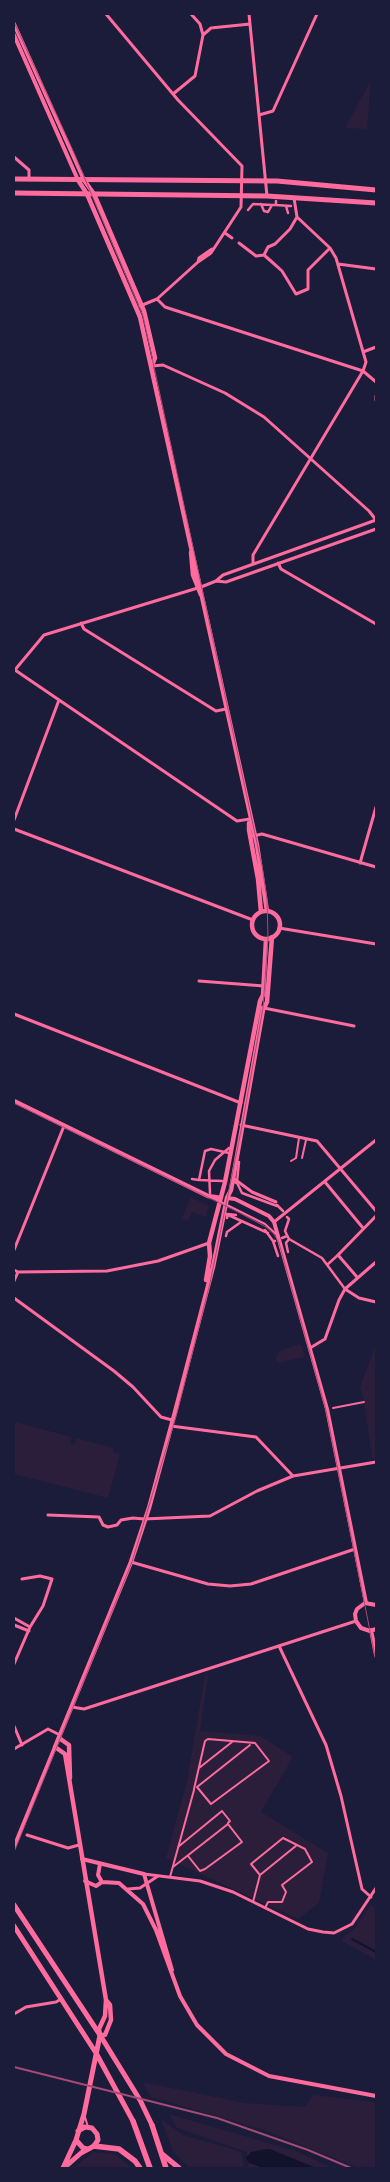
<!DOCTYPE html>
<html>
<head>
<meta charset="utf-8">
<style>
  body { margin:0 }
  #map { position:relative; width:390px; height:2182px; overflow:hidden; background:#1b1b3a; font-family:"Public Sans",sans-serif }
  canvas { display:block }
  .frame { position:absolute; inset:0; border:15px solid #1b1b3a; pointer-events:none }
</style>
</head>
<body>
<div id="map">
<canvas width="390" height="2182"></canvas>
<div class="frame"></div>
</div>
<script>
const g = document.querySelector('canvas').getContext('2d');
g.lineJoin = 'round';
function fill(path, color) {
  g.fillStyle = color;
  g.fill(path, 'evenodd');
}
function poly(rows) {
  const path = new Path2D();
  for (const r of rows) {
    if (r.length === 3) {
      path.moveTo(r[0] + r[2], r[1]);
      path.arc(r[0], r[1], r[2], 0, 2 * Math.PI);
      continue;
    }
    path.moveTo(r[0], r[1]);
    for (let i = 2; i < r.length; i += 2) path.lineTo(r[i], r[i + 1]);
  }
  return path;
}
function strokePath(path, color, width, dash) {
  g.strokeStyle = color;
  g.lineWidth = width;
  g.lineCap = dash ? 'butt' : 'round';
  g.setLineDash(dash || []);
  g.stroke(path);
}
fill(poly([
  [371,80,367,129,345,128],
  [191,1197,209,1206,206,1217,192,1212,188,1221,182,1218],
  [299,1344,302,1346,305,1357,277,1363,276,1357,280,1351],
  [374,1349,376,1349,376,1458,372,1458,364,1402,360,1387],
  [15,1422,72,1437,70,1444,74,1445,76,1438,114,1448,113,1452,120,1454,108,1498,14,1474],
  [205,1675,208,1675,200,1731,261,1736,293,1757,261,1812,328,1853,319,1903,298,1919,166,1858,187,1781],
  [371,1905,376,1908,376,1960,342,1941,343,1937,353,1930],
  [142,2082,245,2103,305,2107,313,2095,376,2102,376,2168,359,2168,264,2130,151,2097],
  [169,2114,296,2151,332,2168,248,2168,247,2152,177,2128],
  [161,2119,183,2135,242,2152,244,2168,189,2168,173,2151],
  [93,2152,115,2154,132,2168,74,2168]
]), '#2a1e3b');
fill(poly([
  [267,2149,270,2149,316,2168,263,2168,249,2163,246,2158,251,2152]
]), '#12122b');
strokePath(poly([
  [352,1939,376,1952]
]), '#12122b', 2);
strokePath(poly([
  [302,1158,306,1140],
  [291,1161,296,1158,299,1138],
  [213,1198,265,1224,276,1234],
  [333,1408,364,1402],
  [199,1768,232,1742],
  [197,1787,250,1745],
  [194,1789,205,1741,208,1739,255,1743,269,1761,211,1804,197,1787],
  [178,1847,222,1811,230,1821,228,1823],
  [173,1867,228,1824,242,1842,205,1869,200,1871,188,1856],
  [260,1875,297,1845],
  [170,1877,194,1790],
  [253,1902,260,1875,251,1864,283,1838,305,1849,312,1862,282,1885,286,1892,282,1902,268,1902,265,1908],
  [85,2117,88,2127]
]), '#ff6b9d', 2);
strokePath(poly([
  [261,204,264,211,268,212,272,205,276,205,276,201],
  [276,205,291,206],
  [286,206,288,213],
  [248,210,253,204,272,205],
  [192,1179,199,1180,205,1151,211,1149,229,1153],
  [199,1180,222,1181],
  [234,1182,237,1183,242,1193,277,1206],
  [237,1182,239,1162],
  [210,1193,209,1171,215,1160,229,1148],
  [277,1205,283,1211],
  [226,1214,268,1233],
  [287,1217,289,1219,285,1231,289,1239,322,1258,345,1289],
  [227,1218,228,1214,236,1215],
  [265,1230,273,1241],
  [226,1236,227,1232,241,1222],
  [282,1238,287,1236],
  [275,1241,273,1241,278,1256],
  [288,1252,286,1243,289,1239],
  [327,1265,338,1255]
]), '#ff6b9d', 2.5);
strokePath(poly([
  [106,14,178,100,242,166,241,207,211,253,198,262],
  [191,14,200,24,203,35],
  [249,14,267,196],
  [173,94,195,76,203,35,211,28,250,24],
  [259,115,273,111,317,14],
  [14,157,29,170,29,179],
  [294,198,297,217,330,248,336,258,366,362,363,371,376,382],
  [225,233,232,238],
  [239,243,256,256,264,255,272,262,282,271,296,294,308,289,308,270,330,248],
  [264,255,268,247,275,244,290,229,297,217],
  [338,264,376,269],
  [157,299,165,307,363,371,253,555,253,564],
  [140,306,157,299,198,262,199,258,212,249],
  [363,352,376,347],
  [152,366,163,365,225,393,264,417,369,511,376,520],
  [376,396,376,400],
  [278,563,281,569,376,624],
  [216,581,226,582,376,529],
  [81,623,84,629,216,711,226,709],
  [15,670,237,821,250,819],
  [14,671,44,635,201,587,216,581,223,575,376,520],
  [14,820,59,700],
  [14,829,253,920],
  [253,836,262,834,376,867],
  [360,863,376,807],
  [279,928,376,944],
  [199,981,264,986],
  [259,1007,354,1026],
  [14,1014,241,1103],
  [241,1125,317,1141,376,1211],
  [233,1178,252,1192,276,1202],
  [325,1182,363,1228],
  [274,1222,376,1140],
  [14,1250,64,1126],
  [14,1270,18,1272,14,1281],
  [18,1272,107,1271,158,1261,209,1243],
  [357,1277,338,1255,376,1216],
  [345,1289,359,1298,376,1302],
  [14,1298,114,1371,133,1387,161,1417,172,1420],
  [310,1348,325,1339,339,1300,345,1289,376,1262],
  [171,1426,256,1437,293,1476],
  [48,1515,99,1517,103,1525,108,1527,117,1525,121,1520,133,1518,144,1519,210,1516,257,1491,293,1476,376,1462],
  [131,1562,208,1584,230,1586,251,1584,355,1549],
  [14,1618,30,1627],
  [14,1625,29,1631],
  [279,1646,326,1745,341,1796,362,1889,371,1897],
  [14,1664,30,1627,43,1606,52,1579,40,1576,22,1579],
  [72,1707,84,1709,356,1621],
  [14,1726,22,1745],
  [14,1749,48,1729,60,1735],
  [27,1835,68,1848,79,1845],
  [144,1874,200,1881,233,1892,308,1929,323,1932,334,1933,352,1924,376,1888],
  [128,1889,140,1888,158,1876],
  [14,2014,26,2007,56,2002,61,1999]
]), '#ff6b9d', 3);
strokePath(poly([
  [14,24,84,180],
  [14,35,78,180],
  [227,1198,235,1199,269,1216,274,1222,327,1409,366,1603],
  [376,1605,365,1603,357,1609,355,1614,356,1621,361,1628,370,1631,376,1629],
  [371,1630,376,1655],
  [14,1847,55,1747],
  [82,1859,144,1874,172,1970],
  [100,1864,98,1875,102,1882],
  [85,1881,96,1886,102,1882,119,1883,143,1904,156,1930,180,1996,197,2025,226,2054,269,2076,376,2096]
]), '#ff6b9d', 4);
strokePath(poly([
  [78,180,87,194,140,317,257,845,267,911],
  [84,180,94,194,144,311,155,358,152,365],
  [191,552,193,575,201,595],
  [249,823,249,830,258,879,261,912],
  [266,925,14],
  [14,1101,208,1196,221,1198],
  [206,1280,210,1256,209,1243,225,1182,260,1001,263,995,266,939],
  [59,1738,69,1745,70,1778],
  [106,2000,110,2005,111,2020,105,2035,100,2035,99,2029,105,2016,106,2000,65,1754,55,1747,131,1562,149,1508,175,1412,213,1267,227,1198,231,1190,263,1010,267,1002,272,937]
]), '#ff6b9d', 4.5);
strokePath(poly([
  [14,179,277,181,376,190],
  [14,193,267,196,376,203],
  [14,1905,100,2035,140,2100,152,2125],
  [14,1926,96,2053,133,2121],
  [76,2140,83,2148,87,2149],
  [63,2168,76,2140,84,2114,100,2035],
  [64,2168,81,2153,94,2146,98,2140,97,2134,92,2128,85,2127,78,2131]
]), '#ff6b9d', 5);
strokePath(poly([
  [133,2121,150,2168],
  [152,2125,166,2168],
  [94,2146,119,2149,135,2161,140,2168],
  [162,2154,179,2168]
]), '#ff6b9d', 5.5);
strokePath(poly([
  [14,22,74,153,143,316,262,866,267,899,268,938,263,1008,242,1126,210,1283,177,1413,132,1562,14,1852],
  [14,1103,238,1212,266,1227,274,1234,279,1243,326,1410,376,1661]
]), '#a44b75', 1);
strokePath(poly([
  [14,2067,217,2118,308,2150,351,2168]
]), '#a44b75', 2);
</script>
</body>
</html>
